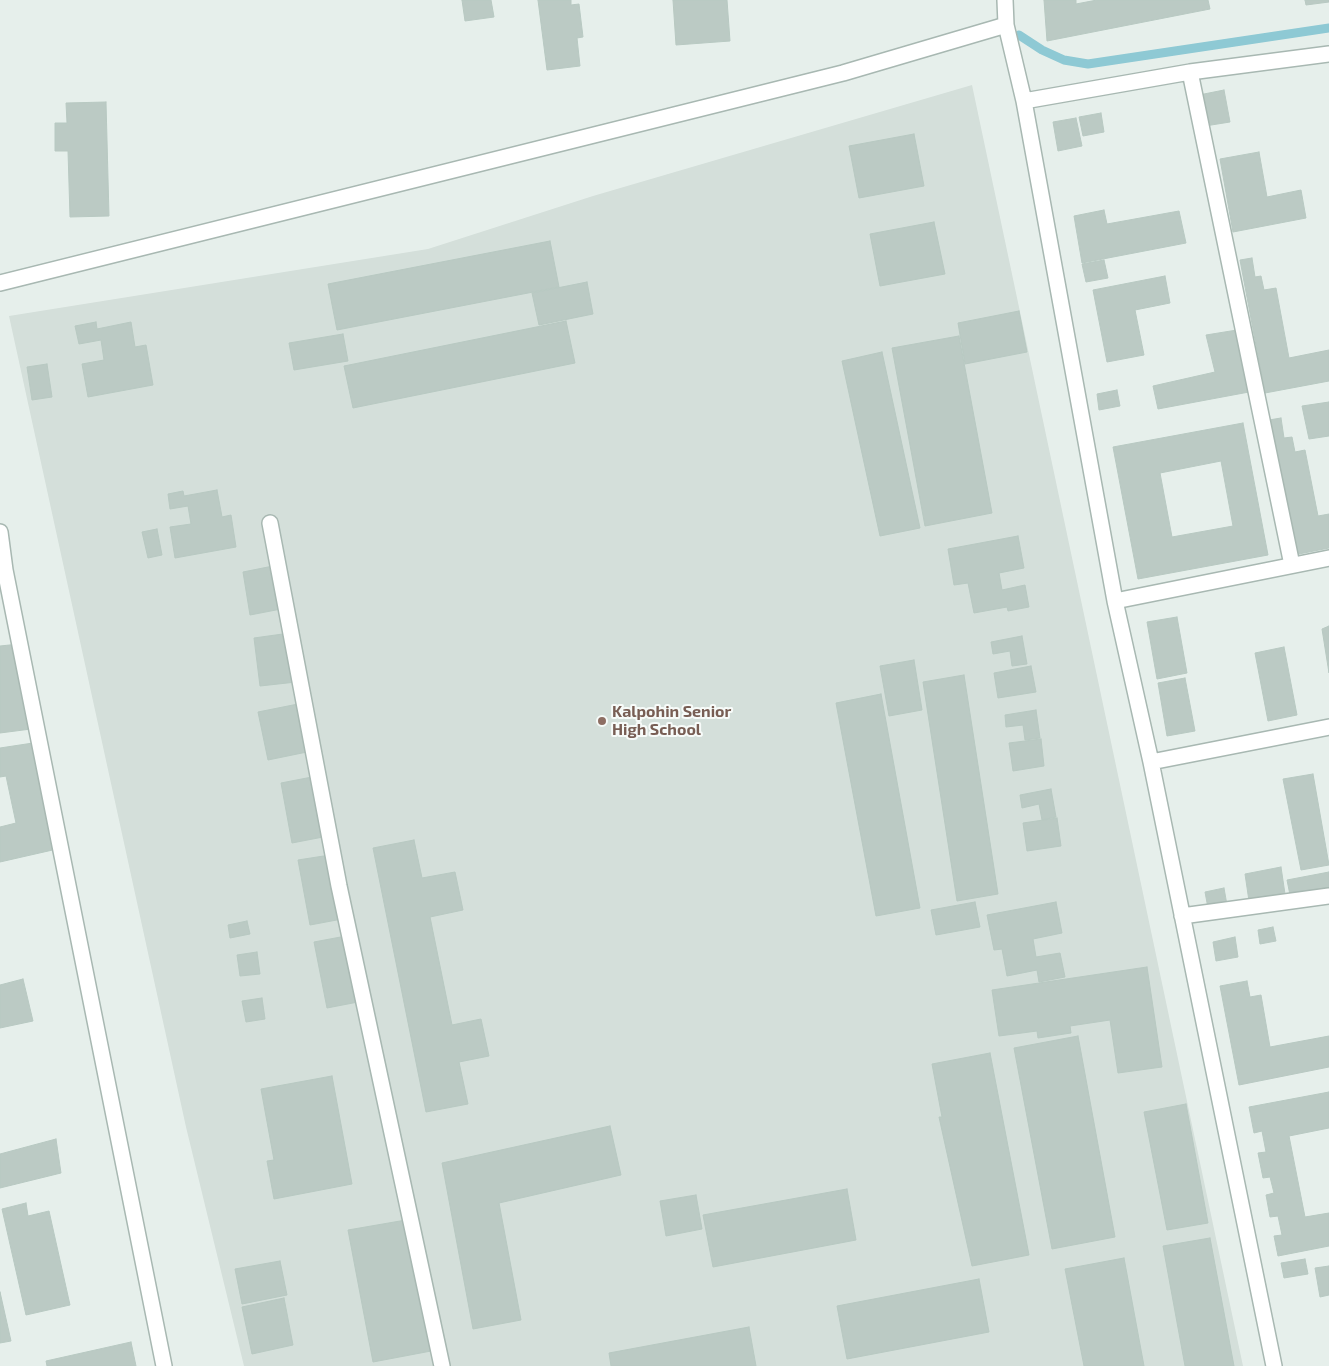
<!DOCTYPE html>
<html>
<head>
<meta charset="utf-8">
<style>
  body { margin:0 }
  canvas { display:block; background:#e6efeb }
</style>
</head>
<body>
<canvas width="1329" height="1366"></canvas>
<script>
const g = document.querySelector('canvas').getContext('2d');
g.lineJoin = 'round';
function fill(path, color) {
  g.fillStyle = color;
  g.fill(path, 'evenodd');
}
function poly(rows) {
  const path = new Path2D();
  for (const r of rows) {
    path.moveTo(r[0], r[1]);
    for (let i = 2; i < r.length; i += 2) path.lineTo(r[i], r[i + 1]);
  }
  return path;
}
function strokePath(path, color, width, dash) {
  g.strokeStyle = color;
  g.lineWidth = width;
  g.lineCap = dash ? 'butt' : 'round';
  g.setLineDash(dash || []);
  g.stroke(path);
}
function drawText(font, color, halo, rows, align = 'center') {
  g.font = font + ' "Exo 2",sans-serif';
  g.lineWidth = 4;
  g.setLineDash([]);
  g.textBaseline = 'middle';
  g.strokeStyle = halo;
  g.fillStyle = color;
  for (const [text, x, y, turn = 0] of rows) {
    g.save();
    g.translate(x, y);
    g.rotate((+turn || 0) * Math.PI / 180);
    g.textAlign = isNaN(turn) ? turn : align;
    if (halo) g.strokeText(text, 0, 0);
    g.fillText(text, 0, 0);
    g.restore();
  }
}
fill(poly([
  [972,85,1243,1366,244,1366,186,1127,9,316,428,249,593,196]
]), '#d4dfda');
strokePath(poly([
  [1019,35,1042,50,1064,60,1088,64,1329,28]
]), '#8ec9d4', 9);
const building = poly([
  [462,0,491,0,494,17,465,21,462,0],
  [538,0,571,0,571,5,579,4,583,37,577,38,580,66,547,70,538,0],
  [673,0,727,0,730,41,676,45,673,0],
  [1044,0,1076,0,1076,4,1097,0,1208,0,1210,9,1047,41,1044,0],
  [1305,0,1329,0,1329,2,1306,5,1305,0],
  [1224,90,1230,122,1205,126,1199,95,1224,90],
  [106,102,109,216,70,217,68,151,55,151,55,123,67,123,66,103,106,102],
  [1101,113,1104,132,1083,136,1079,117,1101,113],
  [1076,118,1082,146,1058,151,1053,122,1076,118],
  [914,134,924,186,859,198,849,146,914,134],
  [1259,152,1267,197,1301,190,1306,218,1233,232,1220,159,1259,152],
  [1104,210,1107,224,1179,211,1186,243,1082,263,1074,216,1104,210],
  [934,222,945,274,880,286,870,234,934,222],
  [550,241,559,287,337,330,328,284,550,241],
  [1252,258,1255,277,1261,276,1264,290,1276,288,1289,358,1329,350,1329,381,1265,393,1240,260,1252,258],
  [1104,260,1108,278,1086,282,1082,264,1104,260],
  [1165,276,1170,303,1135,310,1144,355,1107,362,1093,290,1165,276],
  [587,282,593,314,539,325,532,293,587,282],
  [1019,311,1027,352,965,364,958,323,1019,311],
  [566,321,575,363,353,408,344,366,566,321],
  [96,322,97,329,131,322,135,347,146,345,153,385,88,397,82,364,104,360,101,340,79,344,75,326,96,322],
  [1237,330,1249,392,1158,409,1153,386,1215,372,1206,335,1237,330],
  [343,334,348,361,294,370,289,343,343,334],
  [959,336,992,513,925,526,892,348,959,336],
  [882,352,920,528,880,536,842,361,882,352],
  [47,364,52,397,32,400,27,367,47,364],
  [1117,390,1120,406,1099,410,1097,394,1117,390],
  [1329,402,1329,436,1309,439,1302,406,1329,402],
  [1281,418,1284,438,1292,437,1295,452,1305,450,1318,516,1329,514,1329,548,1294,555,1269,420,1281,418],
  [1243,423,1268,555,1138,579,1113,447,1243,423],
  [1221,461,1233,526,1172,537,1160,473,1221,461],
  [217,490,222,517,231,515,236,547,175,558,170,527,191,524,188,506,170,509,168,494,183,491,184,496,217,490],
  [157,529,162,555,148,558,142,532,157,529],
  [1018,536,1024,568,999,573,1002,590,1025,585,1029,607,1008,611,1007,607,974,613,968,583,954,585,948,549,1018,536],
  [273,566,281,609,250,615,243,572,273,566],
  [1177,617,1187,673,1157,679,1147,622,1177,617],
  [1329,626,1329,673,1322,629,1329,626],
  [290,633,296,682,260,686,254,638,290,633],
  [1022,636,1027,664,1012,666,1010,651,993,654,991,642,1022,636],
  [19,644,31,729,0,733,0,646,19,644],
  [1284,647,1297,715,1268,721,1255,653,1284,647],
  [914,660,922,710,889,716,880,666,914,660],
  [1031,666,1036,692,998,698,994,673,1031,666],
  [964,675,998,894,957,901,923,682,964,675],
  [1185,678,1195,731,1167,736,1158,683,1185,678],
  [881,694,920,908,876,916,836,703,881,694],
  [298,704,307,752,268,760,258,712,298,704],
  [1036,710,1040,738,1025,740,1023,725,1006,727,1005,715,1036,710],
  [1041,739,1044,766,1013,771,1009,743,1041,739],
  [33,743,57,849,0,862,0,827,16,823,6,776,0,777,0,748,33,743],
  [1313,774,1329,865,1301,870,1283,779,1313,774],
  [312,777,323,837,292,843,281,783,312,777],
  [1051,789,1056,817,1042,820,1039,804,1022,808,1020,795,1051,789],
  [1057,818,1061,846,1027,851,1023,823,1057,818],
  [414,840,422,878,455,872,463,910,430,917,452,1025,481,1019,489,1056,459,1062,468,1104,426,1112,373,848,414,840],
  [330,855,342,919,310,925,298,860,330,855],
  [1281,867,1285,894,1249,901,1245,874,1281,867],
  [1329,872,1329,887,1290,895,1287,880,1329,872],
  [1224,888,1227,905,1208,908,1205,892,1224,888],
  [975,902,980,927,936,935,931,910,975,902],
  [1056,902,1062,933,1033,939,1036,957,1060,953,1065,977,1039,982,1037,970,1007,976,1002,949,994,950,987,915,1056,902],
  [247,921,250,934,230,938,228,925,247,921],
  [1273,927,1276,941,1260,944,1258,930,1273,927],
  [346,936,358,1002,327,1008,314,942,346,936],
  [1235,937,1238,957,1216,961,1213,942,1235,937],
  [257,952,260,974,240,976,237,955,257,952],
  [1147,967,1162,1067,1118,1073,1110,1020,1070,1026,1071,1033,1038,1038,1037,1031,999,1036,992,990,1147,967],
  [23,979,33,1021,0,1028,0,985,23,979],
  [1247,981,1250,997,1261,995,1270,1047,1329,1036,1329,1067,1239,1085,1220,986,1247,981],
  [262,998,265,1019,246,1022,242,1001,262,998],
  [1078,1036,1115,1237,1052,1249,1014,1048,1078,1036],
  [990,1053,1029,1255,972,1266,939,1117,942,1117,932,1064,990,1053],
  [332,1076,352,1184,274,1199,267,1161,274,1160,261,1089,332,1076],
  [1329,1092,1329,1128,1289,1136,1305,1217,1329,1213,1329,1246,1278,1256,1274,1236,1282,1235,1278,1216,1270,1217,1266,1195,1274,1193,1270,1177,1263,1178,1258,1153,1266,1152,1262,1131,1254,1133,1249,1107,1329,1092],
  [1186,1104,1208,1223,1167,1230,1144,1112,1186,1104],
  [610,1126,621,1175,499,1203,521,1320,473,1329,442,1163,610,1126],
  [56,1139,61,1173,0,1188,0,1154,56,1139],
  [847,1189,856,1240,713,1267,703,1215,847,1189],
  [696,1195,702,1229,666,1236,660,1201,696,1195],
  [26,1203,28,1216,49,1211,70,1305,26,1315,2,1209,26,1203],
  [406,1220,431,1351,373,1362,348,1230,406,1220],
  [1210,1238,1234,1366,1185,1366,1163,1246,1210,1238],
  [1124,1258,1144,1366,1084,1366,1065,1269,1124,1258],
  [1305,1259,1308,1274,1284,1278,1281,1263,1305,1259],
  [280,1261,287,1295,242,1304,235,1269,280,1261],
  [1329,1266,1329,1295,1320,1297,1315,1268,1329,1266],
  [979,1279,989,1332,847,1359,837,1306,979,1279],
  [0,1292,11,1341,0,1343,0,1292],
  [284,1298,293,1345,252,1354,242,1307,284,1298],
  [749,1327,756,1366,611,1366,609,1353,749,1327],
  [131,1342,136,1366,47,1366,46,1361,131,1342]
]);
fill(building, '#bbcac4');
strokePath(building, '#b8c9c2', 1);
const minor = poly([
  [1005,0,1006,25,1024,101,1115,601,1151,762,1274,1366],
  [1190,72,1292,565],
  [1024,101,1190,72,1329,54],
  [0,283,843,73,1006,25],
  [270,523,339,886,442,1366],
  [0,532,5,570],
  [0,571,5,570,164,1366],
  [1115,601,1329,558],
  [1151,762,1329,727],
  [1182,916,1329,896]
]);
strokePath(minor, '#a8b8b2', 18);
strokePath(minor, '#fff', 15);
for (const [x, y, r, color] of [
  [602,721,5,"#8d6e63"]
]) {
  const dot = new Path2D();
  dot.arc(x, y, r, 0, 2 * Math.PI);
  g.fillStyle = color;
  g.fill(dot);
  strokePath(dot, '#f7fbf9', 2);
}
drawText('bold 16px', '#785e54', '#f7fbf9', [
  ["Kalpohin Senior",612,712],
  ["High School",612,730]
], 'left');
</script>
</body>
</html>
